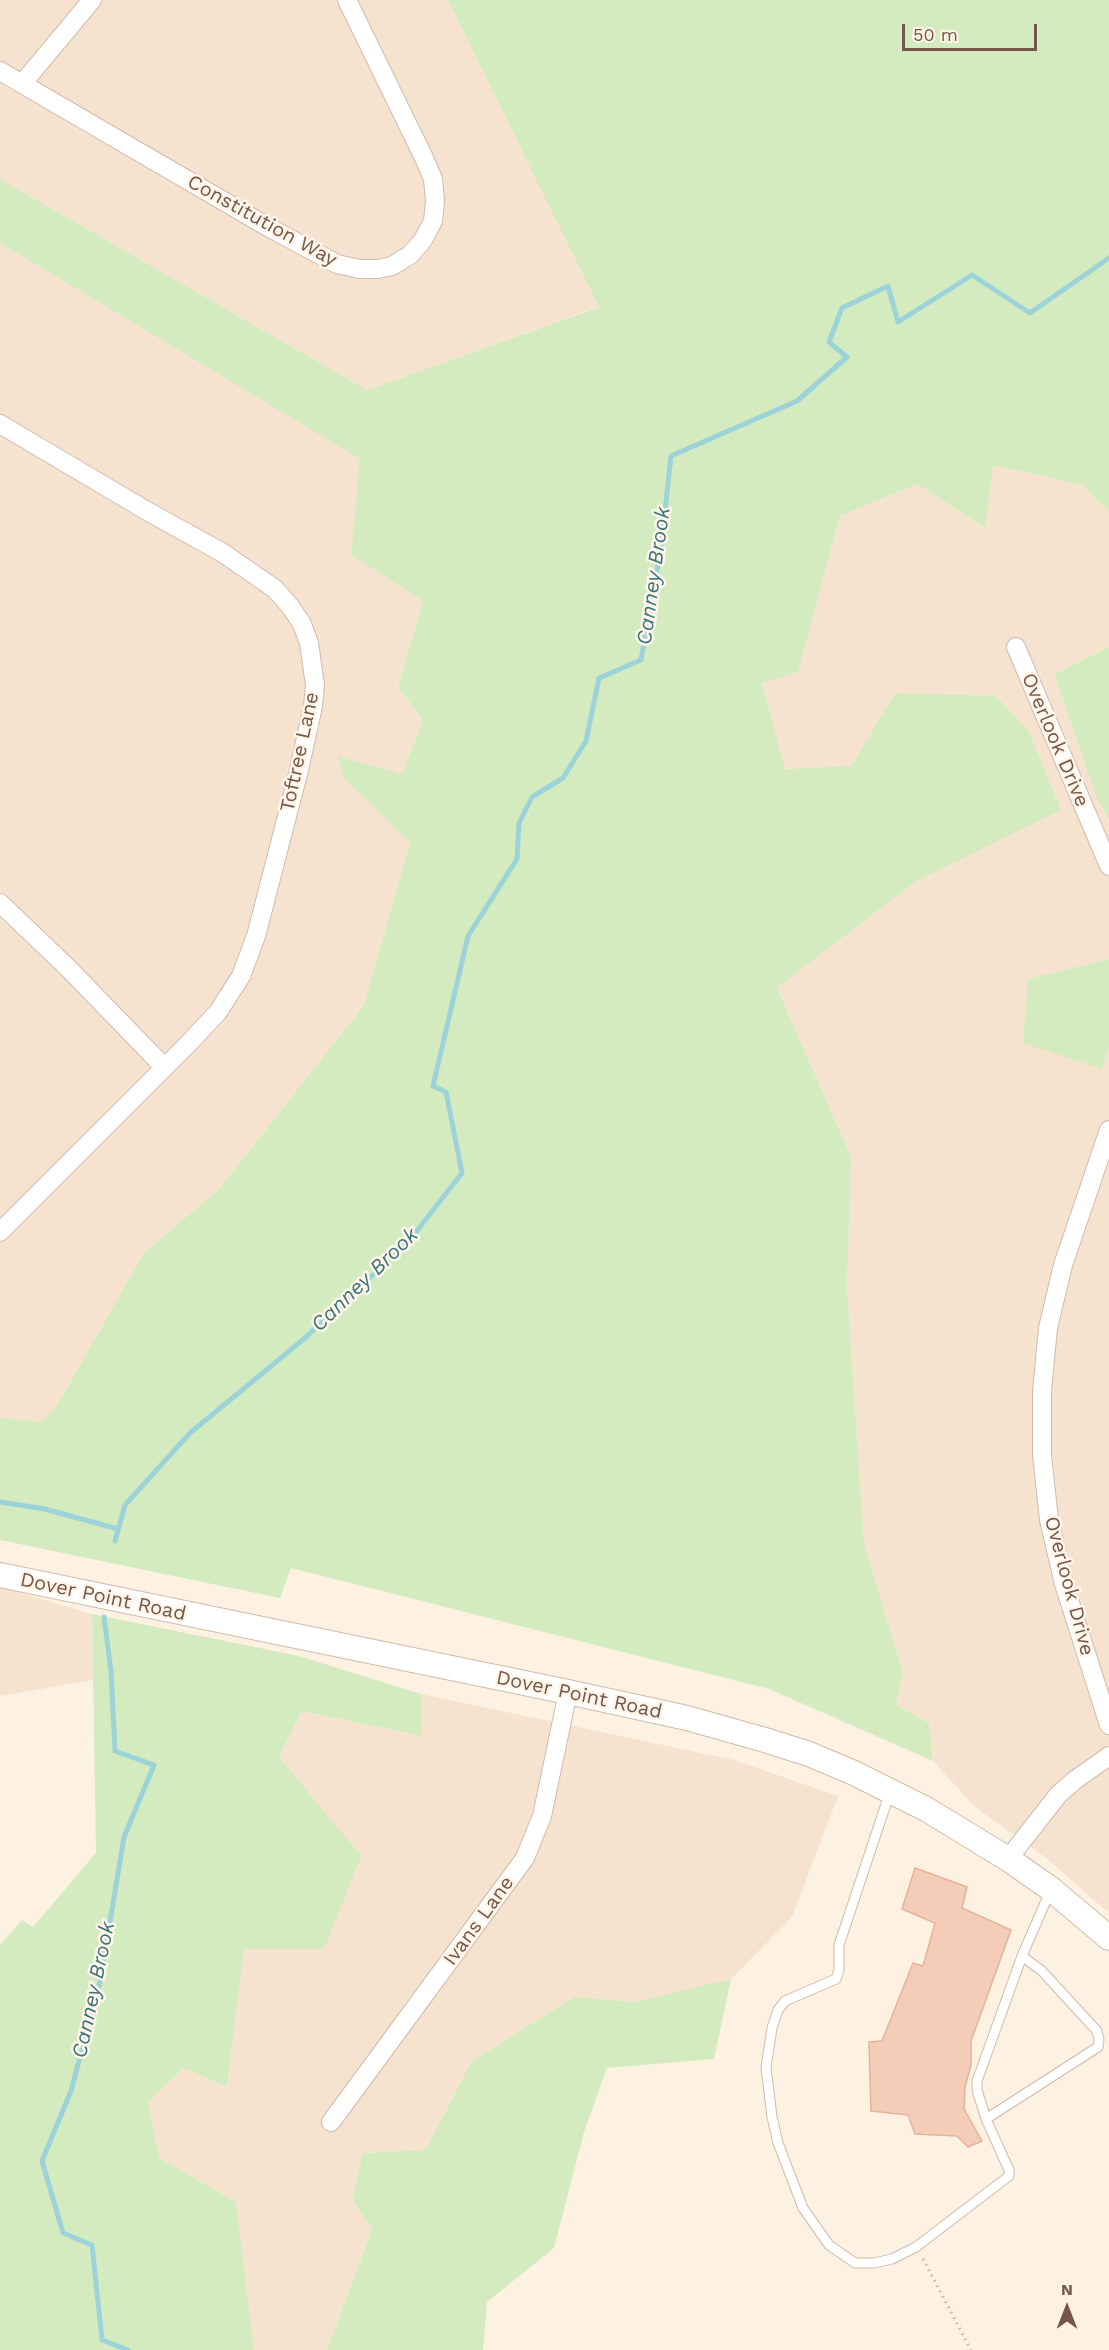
<!DOCTYPE html>
<html>
<head>
<meta charset="utf-8">
<style>
  body { margin:0 }
  #map { position:relative; width:1109px; height:2350px; overflow:hidden; background:#fdf1e2; font-family:"Work Sans",sans-serif }
  canvas { display:block }
  .north { position:absolute; left:1037px; top:2278px; width:60px; height:60px; -webkit-text-stroke:4px #fff5e9; paint-order:stroke; rotate:0deg; font-size:16px; font-weight:700; line-height:24px; text-align:center; color:#765648 }
  .north::after { content:''; display:block; margin:auto; width:21px; height:27px; background:#765648; clip-path:polygon(50% 0,100% 100%,50% 72%,0 100%) }
  .scale { position:absolute; left:902px; top:24px; width:135px; height:27px; box-sizing:border-box; border:3px solid #765648; border-top:0; padding-left:8px; font-size:18px; line-height:21px; white-space:nowrap; color:#765648; -webkit-text-stroke:4px #fff5e9; paint-order:stroke }
</style>
</head>
<body>
<div id="map">
<canvas width="1109" height="2350"></canvas>
<div class="north">N</div>
<div class="scale">50 m</div>
</div>
<script>
const g = document.querySelector('canvas').getContext('2d');
g.lineJoin = 'round';
function fill(path, color) {
  g.fillStyle = color;
  g.fill(path, 'evenodd');
}
function poly(rows) {
  const path = new Path2D();
  for (const r of rows) {
    path.moveTo(r[0], r[1]);
    for (let i = 2; i < r.length; i += 2) path.lineTo(r[i], r[i + 1]);
  }
  return path;
}
function strokePath(path, color, width, dash) {
  g.strokeStyle = color;
  g.lineWidth = width;
  g.lineCap = dash ? 'butt' : 'round';
  g.setLineDash(dash || []);
  g.stroke(path);
}
function drawText(font, color, halo, rows, align = 'center') {
  g.font = font + ' "Work Sans",sans-serif';
  g.lineWidth = 5;
  g.setLineDash([]);
  g.textBaseline = 'middle';
  g.strokeStyle = halo;
  g.fillStyle = color;
  for (const [text, x, y, turn = 0] of rows) {
    g.save();
    g.translate(x, y);
    g.rotate((+turn || 0) * Math.PI / 180);
    g.textAlign = isNaN(turn) ? turn : align;
    if (halo) g.strokeText(text, 0, 0);
    g.fillText(text, 0, 0);
    g.restore();
  }
}
fill(poly([
  [0,0,448,0,600,306,367,390,0,179],
  [0,243,361,459,351,555,423,601,398,687,423,720,402,774,337,757,344,778,410,843,364,1005,219,1189,143,1254,58,1404,41,1423,0,1418],
  [993,465,1082,485,1109,512,1109,647,1054,674,1096,796,1109,821,1109,1913,1046,1858,975,1807,933,1761,929,1723,896,1705,903,1673,864,1544,847,1287,851,1157,777,988,915,882,1060,810,895,693,851,767,785,769,762,683,798,671,840,516,917,484,984,528],
  [0,1587,92,1614,93,1680,0,1696],
  [421,1694,734,1760,838,1796,792,1917,731,1979,634,2002,574,1997,472,2061,425,2150,363,2153,352,2199,372,2229,327,2350,254,2350,236,2202,158,2158,148,2102,184,2068,227,2087,244,1949,279,1757,302,1711,420,1736]
]), '#f5e3d0');
fill(poly([
  [448,0,1109,0,1109,512,1082,485,993,465,985,528,917,484,840,516,798,672,762,683,785,769,851,766,895,693,996,696,1029,732,1061,810,915,882,777,988,851,1157,847,1287,864,1544,903,1673,896,1705,929,1723,933,1761,769,1689,291,1568,280,1598,0,1540,0,1418,41,1422,58,1404,143,1254,219,1189,364,1005,410,843,344,778,337,756,402,774,423,720,398,687,423,601,351,555,360,459,0,243,0,179,367,390,599,307],
  [1109,647,1109,820,1096,796,1054,674],
  [1109,959,1109,1046,1102,1069,1023,1043,1028,979],
  [92,1614,299,1656,421,1694,421,1736,302,1711,279,1757,361,1856,324,1949,244,1949,227,2087,184,2068,148,2102,159,2158,236,2202,254,2350,0,2350,0,1945,22,1920,33,1927,96,1853],
  [731,1979,714,2059,607,2068,584,2132,554,2248,487,2302,483,2350,327,2350,372,2229,352,2199,363,2153,425,2150,472,2061,574,1997,634,2002]
]), '#d4ebc0');
strokePath(poly([
  [0,1502,45,1509,118,1529],
  [115,1541,125,1505,190,1433,305,1338,409,1241,462,1173,446,1092,433,1086,468,936,517,859,519,823,532,797,563,778,586,741,599,678,641,660,661,547,671,456,797,401,847,357,829,342,842,308,888,286,898,322,972,275,1030,313,1109,258],
  [104,1617,111,1671,115,1751,154,1765,124,1837,100,1982,71,2091,42,2161,63,2233,92,2245,102,2340,128,2350]
]), '#9cd3d9', 5);
const building = poly([
  [915,1868,967,1887,962,1908,1011,1930,971,2041,971,2065,965,2087,964,2109,982,2141,968,2147,957,2136,915,2134,908,2115,871,2111,869,2042,882,2041,913,1963,923,1966,935,1923,902,1909,915,1868]
]);
fill(building, '#f4cdb9');
strokePath(building, '#e7b299', 1.5);
const service = poly([
  [890,1792,839,1945,839,1970,836,1979,785,2001,778,2010,772,2028,766,2067,772,2117,778,2143,803,2208,829,2245,855,2263,874,2263,892,2259,916,2247,1009,2176,1009,2170,986,2119,1098,2047,1099,2039,1097,2031,1042,1971,1022,1956,1051,1889],
  [986,2119,977,2090,977,2081,1022,1956]
]);
const minor = poly([
  [0,71,268,227,337,264,360,269,378,269,392,266,410,255,423,240,433,221,435,201,433,179,424,158,347,0],
  [22,84,92,0],
  [0,424,147,511,223,553,275,589,290,606,302,624,309,643,315,685,313,706,299,770,256,936,241,976,218,1012,188,1044,0,1232],
  [1016,647,1109,866],
  [0,903,68,968,164,1067],
  [1109,1130,1063,1265,1048,1328,1042,1391,1042,1455,1049,1520,1064,1584,1109,1725],
  [1008,1859,1058,1795,1075,1780,1109,1756],
  [331,2122,525,1858,542,1816,568,1692]
]);
const secondary = poly([
  [0,1575,568,1692,687,1718,765,1740,809,1754,854,1773,926,1809,1008,1859,1051,1889,1109,1938]
]);
strokePath(service, '#d1baac', 11);
strokePath(minor, '#d1baac', 20);
strokePath(secondary, '#d4baa8', 26);
strokePath(poly([
  [923,2259,971,2350]
]), '#d8b09c', 3, [1.5, 4.5]);
strokePath(service, '#fff', 9);
strokePath(minor, '#fff', 18);
strokePath(secondary, '#fff', 24);
drawText('20px', '#765648', '#fff5e9', [
  ["Constitution Way",262,221,29],
  ["Overlook Drive",1055,740,67],
  ["Toftree Lane",300,752,-78],
  ["Overlook Drive",1069,1586,75],
  ["Dover Point Road",103,1597,12],
  ["Dover Point Road",579,1695,12],
  ["Ivans Lane",479,1921,-54]
]);
drawText('italic 21px', '#3b747c', '#fff5e9', [
  ["Canney Brook",654,576,-82],
  ["Canney Brook",365,1280,-44],
  ["Canney Brook",94,1990,-78]
]);
</script>
</body>
</html>
